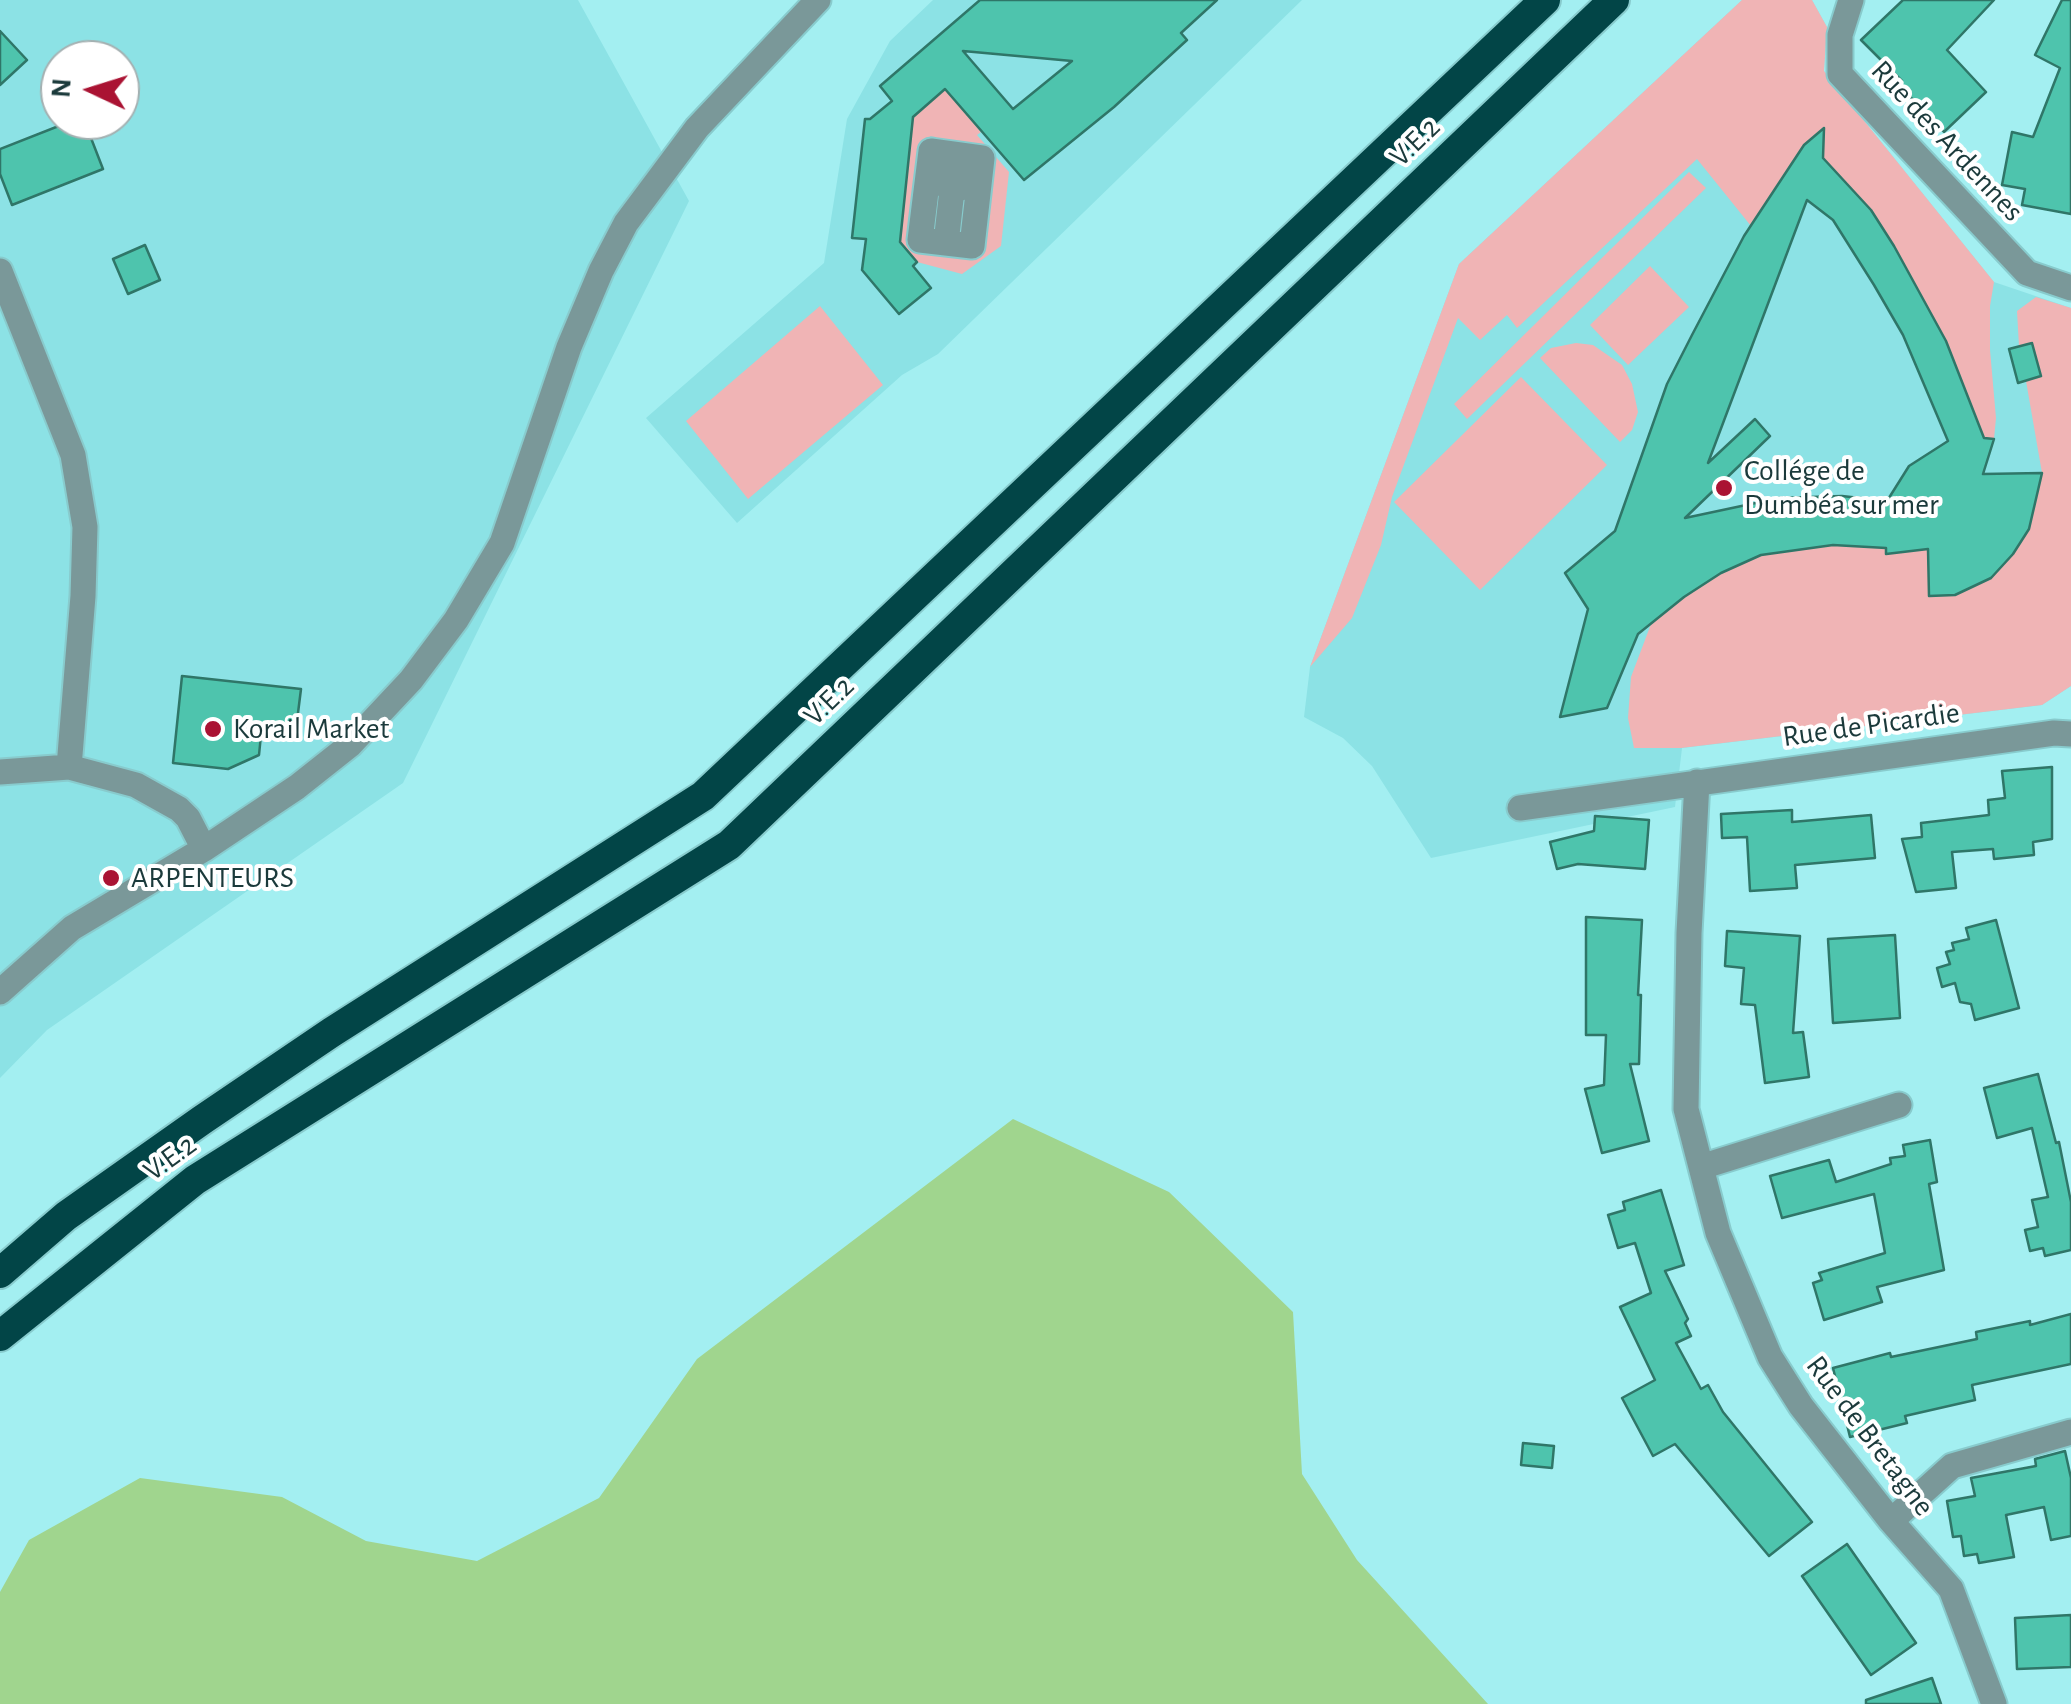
<!DOCTYPE html>
<html>
<head>
<meta charset="utf-8">
<style>
  body { margin:0 }
  #map { position:relative; width:2071px; height:1704px; overflow:hidden; background:#a3eff1; font-family:"Alegreya Sans",sans-serif }
  canvas { display:block }
  .north { position:absolute; left:40px; top:40px; width:100px; height:100px; box-sizing:border-box; background:#fff; border:2px solid #a4b0b1; border-radius:50%; rotate:274deg; font-size:28px; font-weight:700; line-height:40px; text-align:center; color:#1b3a3b }
  .north::after { content:''; display:block; margin:auto; width:35px; height:45px; background:#aa1333; clip-path:polygon(50% 0,100% 100%,50% 72%,0 100%) }
</style>
</head>
<body>
<div id="map">
<canvas width="2071" height="1704"></canvas>
<div class="north">N</div>
</div>
<script>
const g = document.querySelector('canvas').getContext('2d');
g.lineJoin = 'round';
function fill(path, color) {
  g.fillStyle = color;
  g.fill(path, 'evenodd');
}
function poly(rows) {
  const path = new Path2D();
  for (const r of rows) {
    if (r.length === 3) {
      path.moveTo(r[0] + r[2], r[1]);
      path.arc(r[0], r[1], r[2], 0, 2 * Math.PI);
      continue;
    }
    path.moveTo(r[0], r[1]);
    for (let i = 2; i < r.length; i += 2) path.lineTo(r[i], r[i + 1]);
  }
  return path;
}
function strokePath(path, color, width, dash) {
  g.strokeStyle = color;
  g.lineWidth = width;
  g.lineCap = dash ? 'butt' : 'round';
  g.setLineDash(dash || []);
  g.stroke(path);
}
function drawText(font, color, halo, rows, align = 'center') {
  g.font = font + ' "Alegreya Sans",sans-serif';
  g.lineWidth = 8;
  g.setLineDash([]);
  g.textBaseline = 'middle';
  g.strokeStyle = halo;
  g.fillStyle = color;
  for (const [text, x, y, turn = 0] of rows) {
    g.save();
    g.translate(x, y);
    g.rotate((+turn || 0) * Math.PI / 180);
    g.textAlign = isNaN(turn) ? turn : align;
    if (halo) g.strokeText(text, 0, 0);
    g.fillText(text, 0, 0);
    g.restore();
  }
}
fill(poly([
  [0,0,578,0,689,201,403,783,47,1030,0,1078],
  [60,60,120,60,120,120,60,120],
  [933,0,1302,0,938,354,902,375,737,523,646,418,824,263,847,119,890,41],
  [1742,0,1812,0,1827,27,1824,71,1994,282,2071,308,2071,686,2042,705,1682,748,1675,807,1431,858,1372,766,1343,738,1304,717,1310,667,1459,264]
]), '#8ce2e5');
fill(poly([
  [1742,0,1812,0,1827,27,1824,71,1994,282,1990,306,1990,350,1996,418,1994,439,1984,438,1946,341,1871,210,1823,158,1824,129,1804,145,1751,226,1697,159,1517,328,1507,315,1480,340,1458,318,1392,497,1381,545,1352,618,1310,667,1459,264],
  [945,89,981,132,977,135,1009,172,1001,246,962,274,917,262,900,242,913,117],
  [1689,172,1706,188,1467,419,1454,404],
  [1650,266,1689,307,1628,365,1590,325],
  [2036,297,2071,308,2071,686,2042,705,1681,748,1634,748,1628,718,1631,677,1651,624,1684,597,1721,573,1761,555,1801,548,1887,540,1886,554,1928,549,1930,596,1955,595,1991,578,2013,554,2029,529,2042,473,2026,381,2041,376,2019,346,2017,311],
  [820,306,883,385,748,499,686,421],
  [1576,343,1593,345,1622,365,1632,384,1638,412,1632,430,1620,442,1540,358,1551,348],
  [1521,377,1607,465,1480,590,1394,502]
]), '#f0b4b5');
fill(poly([
  [1013,1119,1169,1192,1293,1312,1302,1474,1357,1560,1488,1704,0,1704,0,1592,29,1540,140,1478,282,1497,366,1541,477,1561,599,1498,697,1359]
]), '#a0d58e');
const building = poly([
  [980,0,1217,0,1181,33,1187,40,1114,107,1024,180,945,89,913,117,900,242,917,262,913,266,931,288,899,314,862,270,866,239,852,238,865,119,870,119,892,101,880,86,980,0],
  [963,51,1072,61,1013,109,963,51],
  [1903,0,1994,0,1947,50,1986,92,1944,132,1898,84,1902,81,1861,40,1903,0],
  [2062,0,2071,0,2071,214,2022,205,2025,189,2002,185,2012,132,2033,137,2060,68,2035,55,2062,0],
  [0,31,27,60,0,85,0,31],
  [74,120,84,120,103,169,12,205,0,174,0,149,74,120],
  [1824,128,1823,158,1871,210,1894,246,1946,341,1984,438,1994,439,1983,474,2042,473,2029,529,2013,554,1991,578,1955,595,1929,596,1928,549,1886,554,1886,548,1833,545,1761,555,1721,573,1684,597,1638,634,1607,708,1560,717,1588,609,1565,573,1615,531,1667,384,1692,335,1744,236,1804,145,1824,128],
  [1807,200,1833,220,1874,285,1903,335,1948,441,1909,466,1887,501,1842,496,1779,498,1685,518,1770,436,1755,419,1708,463,1807,200],
  [145,245,160,280,128,294,113,259,145,245],
  [2032,343,2041,376,2018,383,2009,349,2032,343],
  [182,676,301,689,296,729,262,725,259,755,228,769,173,763,182,676],
  [2052,767,2052,839,2033,842,2034,855,1994,859,1993,849,1952,852,1956,888,1916,892,1902,839,1922,837,1921,823,1989,815,1988,800,2005,798,2002,771,2052,767],
  [1792,810,1792,822,1871,815,1875,858,1795,865,1797,888,1750,891,1747,837,1722,838,1721,814,1792,810],
  [1595,816,1649,820,1645,869,1578,864,1557,869,1550,842,1594,831,1595,816],
  [1586,917,1642,920,1638,995,1641,995,1639,1064,1630,1064,1649,1141,1602,1153,1585,1089,1604,1085,1606,1035,1586,1035,1586,917],
  [1996,920,2019,1008,1975,1020,1971,1004,1960,1002,1955,983,1942,987,1937,968,1950,964,1946,952,1954,950,1952,943,1969,939,1966,928,1996,920],
  [1727,931,1800,936,1793,1033,1803,1032,1809,1077,1765,1083,1755,1005,1741,1004,1744,968,1725,966,1727,931],
  [1895,935,1900,1018,1833,1023,1828,939,1895,935],
  [2038,1074,2056,1143,2059,1142,2071,1202,2071,1250,2045,1256,2043,1248,2030,1251,2025,1230,2038,1227,2032,1200,2048,1197,2032,1128,1997,1138,1984,1088,2038,1074],
  [1930,1140,1937,1182,1929,1184,1944,1270,1877,1287,1882,1302,1824,1320,1813,1283,1822,1280,1819,1273,1885,1253,1874,1194,1782,1218,1770,1176,1829,1160,1836,1182,1891,1164,1890,1158,1905,1156,1903,1145,1930,1140],
  [1661,1190,1684,1265,1665,1271,1688,1319,1685,1323,1691,1336,1676,1343,1701,1389,1708,1385,1723,1412,1812,1522,1769,1556,1675,1444,1653,1456,1622,1398,1655,1380,1620,1307,1651,1293,1635,1243,1618,1248,1608,1215,1625,1210,1623,1202,1661,1190],
  [2071,1314,2071,1364,1972,1385,1975,1400,1905,1416,1907,1423,1850,1437,1833,1368,1890,1353,1891,1357,1977,1339,1976,1332,2030,1321,2030,1325,2071,1314],
  [1523,1443,1554,1446,1552,1468,1521,1465,1523,1443],
  [2065,1451,2071,1478,2071,1536,2051,1540,2044,1507,2006,1515,2014,1557,1979,1563,1977,1554,1964,1556,1961,1536,1953,1537,1947,1501,1975,1496,1971,1478,2036,1466,2035,1459,2065,1451],
  [1847,1544,1916,1643,1871,1675,1802,1576,1847,1544],
  [2071,1615,2071,1667,2017,1669,2015,1618,2071,1615],
  [1932,1678,1941,1704,1866,1704,1866,1700,1932,1678]
]);
fill(building, '#4ec4ad');
strokePath(building, '#2f7668', 2.5);
const minor = poly([
  [1851,0,1840,35,1840,74,2027,273,2071,288],
  [931,151,982,158,972,246,920,240,931,151],
  [954,181,9],
  [946,243,952,190],
  [0,271,73,455,85,527,83,596,69,767],
  [0,772,69,767,136,785,179,809,188,818,204,849],
  [1697,782,1689,933,1686,1109,1718,1233,1770,1357,1801,1406,1891,1521,1951,1589,1994,1704],
  [1520,808,2054,733,2071,734],
  [0,992,72,928,204,849,297,787,350,745,411,680,456,620,502,543,569,347,601,271,626,223,697,128,818,0],
  [1701,1167,1899,1105],
  [1891,1521,1952,1466,2071,1432]
]);
const highway = poly([
  [0,1273,66,1216,202,1120,332,1032,703,796,1545,0],
  [0,1336,195,1180,729,845,1614,0]
]);
strokePath(minor, '#88cbcd', 29);
strokePath(highway, '#88cbcd', 34);
strokePath(minor, '#7a9899', 25);
strokePath(highway, '#024547', 30);
for (const [x, y, r, color] of [
  [1724,488,10,"#aa1333"],
  [213,729,10,"#aa1333"],
  [111,878,10,"#aa1333"]
]) {
  const dot = new Path2D();
  dot.arc(x, y, r, 0, 2 * Math.PI);
  g.fillStyle = color;
  g.fill(dot);
  strokePath(dot, '#fff', 4);
}
drawText('30px', '#1b3a3b', '#fff', [
  ["Rue des Ardennes",1947,141,47],
  ["V.E.2",1415,142,-44],
  ["V.E.2",829,701,-44],
  ["Rue de Picardie",1871,725,-8],
  ["V.E.2",170,1158,-36],
  ["Rue de Bretagne",1870,1436,53]
]);
drawText('30px', '#1b3a3b', '#fff', [
  ["Collége de",1744,471],
  ["Dumbéa sur mer",1744,505],
  ["Korail Market",233,729],
  ["ARPENTEURS",131,878]
], 'left');
</script>
</body>
</html>
